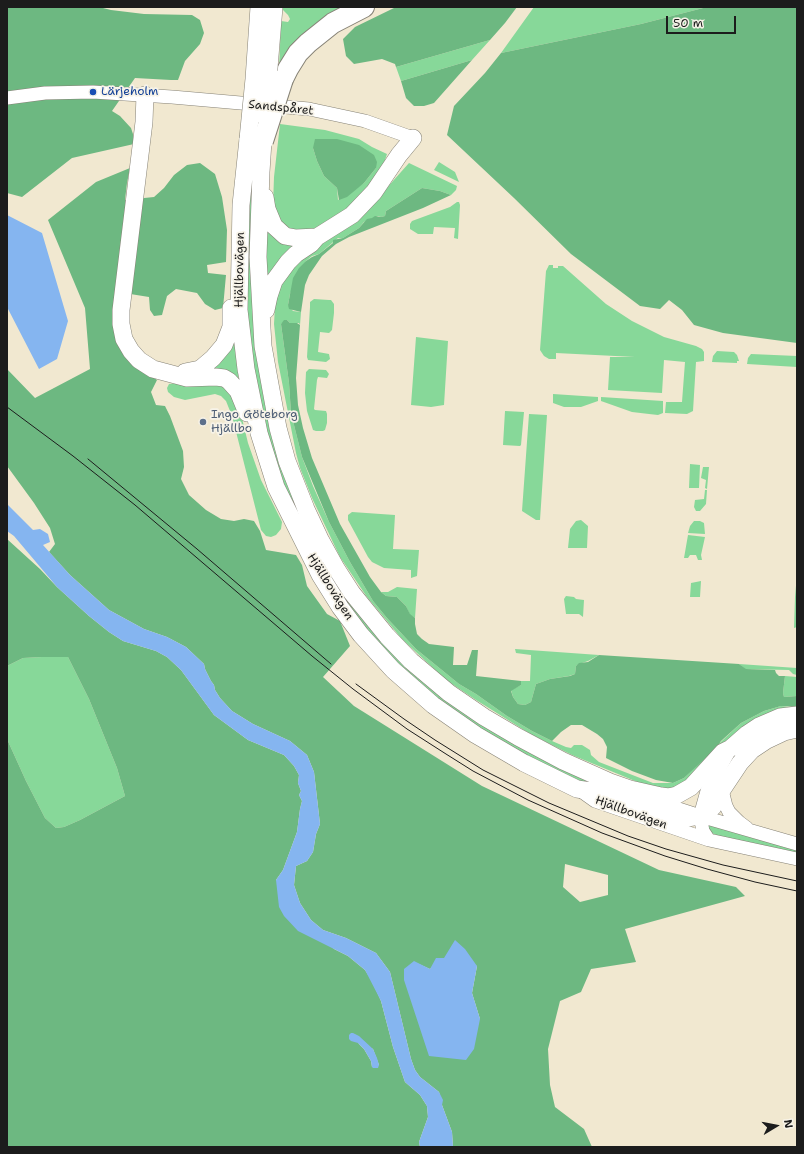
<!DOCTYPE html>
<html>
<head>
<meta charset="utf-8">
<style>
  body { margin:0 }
  #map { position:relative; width:804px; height:1154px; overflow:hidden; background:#f1e8d0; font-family:"Shantell Sans",sans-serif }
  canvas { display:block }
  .frame { position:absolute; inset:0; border:8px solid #1c1c1c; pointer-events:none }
  .north { position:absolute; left:756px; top:1106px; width:40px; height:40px; -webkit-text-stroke:3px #f7f3e8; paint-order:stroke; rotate:80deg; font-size:11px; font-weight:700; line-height:16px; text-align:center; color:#1c1c1c }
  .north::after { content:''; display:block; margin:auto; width:14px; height:18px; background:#1c1c1c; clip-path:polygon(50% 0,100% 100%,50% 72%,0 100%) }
  .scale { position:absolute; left:666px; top:16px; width:70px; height:18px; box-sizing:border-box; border:2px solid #1c1c1c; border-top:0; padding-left:5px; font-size:12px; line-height:14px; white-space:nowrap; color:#1c1c1c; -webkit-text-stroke:3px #f7f3e8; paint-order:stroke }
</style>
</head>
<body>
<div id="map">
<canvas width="804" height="1154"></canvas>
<div class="frame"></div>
<div class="north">N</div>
<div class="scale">50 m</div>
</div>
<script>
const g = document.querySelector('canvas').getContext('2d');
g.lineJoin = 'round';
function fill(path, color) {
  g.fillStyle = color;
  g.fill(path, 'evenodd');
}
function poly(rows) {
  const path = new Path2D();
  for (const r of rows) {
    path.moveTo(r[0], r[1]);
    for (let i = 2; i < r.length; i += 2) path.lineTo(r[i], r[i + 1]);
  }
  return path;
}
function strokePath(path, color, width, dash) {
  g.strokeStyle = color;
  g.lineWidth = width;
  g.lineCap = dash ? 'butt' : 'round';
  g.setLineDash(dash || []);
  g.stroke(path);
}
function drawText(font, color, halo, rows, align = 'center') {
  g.font = font + ' "Shantell Sans",sans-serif';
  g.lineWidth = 3.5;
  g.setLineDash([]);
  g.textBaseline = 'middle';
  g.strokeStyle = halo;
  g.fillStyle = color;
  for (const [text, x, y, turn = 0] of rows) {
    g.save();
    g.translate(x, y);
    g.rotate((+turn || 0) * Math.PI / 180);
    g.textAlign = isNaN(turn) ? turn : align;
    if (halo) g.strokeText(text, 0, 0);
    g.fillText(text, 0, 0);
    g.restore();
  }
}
fill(poly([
  [283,7,353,7,279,69,281,21,288,22,290,19,288,15,283,10],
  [534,7,707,7,641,24,501,53],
  [490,40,472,60,401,81,396,67],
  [280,124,325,130,359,139,372,147,387,154,384,163,372,183,354,203,326,223,316,229,289,232,275,217,273,205,274,177],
  [313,148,376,168,364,183,338,200,337,188,324,176,317,161],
  [255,151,279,455,388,646,601,787,564,776,475,727,408,676,344,603,280,477,260,412,248,333,245,245],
  [439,162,455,172,459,182,434,170],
  [409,163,457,186,456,190,451,195,440,191,422,188,386,211,385,216,381,217,378,216,364,222,359,228,343,238,338,238,319,254,312,256,306,261,290,294,288,305,293,311,301,312,300,325,299,323,290,323,287,320,281,324,289,383,291,413,302,457,313,486,329,522,350,562,373,601,387,618,416,649,459,684,476,694,507,716,532,731,552,741,566,747,571,748,574,745,582,745,590,750,591,755,599,762,653,783,673,783,684,778,727,736,741,723,764,711,781,706,789,707,776,710,679,790,652,788,572,755,532,735,476,700,446,680,402,639,367,597,340,557,312,498,300,468,296,453,278,362,274,324,275,306,277,294,289,269,368,209],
  [457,202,459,202,460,205,458,239,454,238,455,228,434,227,433,234,418,234,410,229,410,224,412,221,450,207],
  [267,228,295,243,267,283],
  [549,265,553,265,553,268,558,268,558,266,563,266,606,304,632,321,664,337,696,346,702,349,704,352,704,361,696,362,693,411,687,414,665,413,666,402,682,402,685,362,664,360,662,393,608,390,610,357,635,357,556,353,556,359,549,359,544,356,540,350,546,271],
  [314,299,329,300,331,300,334,304,334,313,332,330,329,333,320,332,318,352,329,354,330,359,326,362,308,360,307,357,310,307,310,302],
  [416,337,448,341,444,405,431,407,411,405],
  [234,339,239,381,206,369],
  [717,351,734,352,737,355,739,361,737,361,737,363,712,362,713,356],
  [751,354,797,356,797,367,747,364,748,358],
  [309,369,326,370,329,374,327,378,318,377,317,380,314,409,315,410,326,411,327,414,327,423,325,430,323,431,316,431,313,430,307,411,305,393,306,372],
  [184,382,228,386,240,410,248,443,261,480,282,522,281,529,276,535,271,537,266,536,261,530,232,416,226,401,221,396,215,394,185,400,174,397,168,392,167,388,169,384],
  [553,394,598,397,598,401,581,407,564,407,553,403],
  [601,397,663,401,663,413,658,415,649,414,632,412,601,401],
  [505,411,524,412,521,445,520,446,503,445],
  [529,414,547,415,540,520,536,520,522,511],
  [690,464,700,465,699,488,689,488],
  [703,467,709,467,707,489,705,488,706,480,701,478],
  [705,490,707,490,706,504,700,511,696,511,694,507,695,500,704,499],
  [352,512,395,515,393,549,419,550,417,576,411,578,411,570,384,568,372,562,368,557,348,520,348,515],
  [581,520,588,526,587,548,568,548,570,529,576,521],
  [694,521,700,521,704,523,705,534,688,533,690,526],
  [688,535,705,537,701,555,702,560,698,560,696,555,690,555,688,558,684,558],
  [797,574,797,627,794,628,795,597],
  [701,581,700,597,690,597,691,583],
  [397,587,417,589,415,618,410,615,406,606,397,597,386,596,381,592,388,592],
  [566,596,574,597,576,599,584,600,583,617,579,614,566,614,564,599],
  [515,649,599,655,588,661,579,664,576,666,575,674,569,676,550,679,536,684,531,702,525,705,518,704,513,697,511,690,521,685,521,681,530,681,531,655,516,653],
  [42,657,68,657,89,699,117,768,125,796,80,820,64,827,56,828,45,818,26,781,7,739,7,666,23,658],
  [739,664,797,668,797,675,793,674,789,670,745,669],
  [785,676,797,677,797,696,784,697,783,693],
  [709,822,797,850,797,855,718,836,712,833,707,828]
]), '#87d899');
fill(poly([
  [7,7,99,7,111,10,144,14,192,15,200,20,204,33,200,44,185,61,178,80,171,80,135,78,112,111,120,116,131,128,133,134,134,144,72,158,22,197,7,193],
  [396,7,517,7,505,23,490,40,396,67,395,64,382,59,354,64,346,56,343,39,355,27],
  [707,7,797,7,797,343,723,333,694,325,682,310,669,300,660,309,640,306,571,254,514,198,447,135,454,106,485,73,501,53,641,24],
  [472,60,434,103,424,106,414,106,406,98,401,81],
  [315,139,337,139,359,145,374,155,377,162,376,168,364,183,347,197,339,200,337,188,324,176,317,161,313,148],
  [200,163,215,174,222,197,227,230,226,262,207,265,208,273,226,275,223,308,215,310,205,304,197,293,176,289,167,296,162,315,154,316,150,310,149,297,124,293,121,322,140,368,157,380,151,392,156,405,165,406,170,416,183,451,184,467,181,479,189,495,206,510,221,519,234,521,244,519,254,521,260,531,266,550,296,555,302,565,307,586,327,614,340,621,350,646,323,677,354,706,482,786,659,870,736,887,745,896,625,929,636,962,591,969,581,992,560,1001,548,1049,550,1085,555,1107,584,1129,592,1147,453,1147,452,1132,442,1105,439,1092,420,1077,415,1070,411,1059,390,972,376,953,346,938,323,930,311,920,300,903,294,885,296,866,307,861,313,852,316,834,320,824,314,772,307,755,290,741,253,724,232,711,220,698,215,690,214,685,211,681,205,669,204,664,186,647,167,637,144,629,109,610,70,575,49,552,55,544,50,528,34,503,7,466,7,369,35,398,90,369,85,308,48,220,96,182,130,168,127,183,125,200,154,197,164,188,174,175,187,165],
  [565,864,608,875,608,895,580,902,563,887],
  [444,958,477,966,472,993,480,1019,414,962,430,969],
  [422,188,440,191,451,195,423,208,349,237,336,244,322,256,309,275,305,285,301,312,289,309,288,305,293,278,299,268,306,261,312,257,319,254,333,243,333,240,343,238,359,228,367,219,372,218,375,216,381,217,385,216,386,211],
  [284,320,287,320,290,323,297,323,300,325,296,378,298,405,303,428,312,458,340,524,370,577,381,592,386,596,397,597,406,606,410,614,415,618,415,624,417,634,422,639,429,644,454,647,453,665,467,665,472,650,478,650,476,676,521,681,521,685,511,691,513,697,518,704,525,705,531,702,536,684,550,679,570,676,575,674,576,666,579,663,588,662,599,655,739,664,746,669,775,670,776,673,779,676,785,676,783,693,784,697,797,696,797,707,781,706,764,711,741,723,721,741,712,755,709,755,684,778,673,783,656,780,632,771,606,758,607,747,603,739,597,734,582,725,571,725,561,732,552,741,532,731,507,716,476,694,459,684,416,649,387,618,373,601,350,562,329,522,302,457,291,413,289,383,281,324],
  [7,539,40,569,57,587,89,616,109,632,123,641,156,651,167,657,181,670,214,715,248,740,284,755,294,766,299,775,298,783,301,791,299,795,302,801,300,809,297,832,283,870,276,880,334,949,348,956,365,970,372,981,381,1001,393,1047,405,1082,420,1095,427,1106,428,1117,419,1142,420,1147,7,1147,7,739,26,781,45,818,56,828,64,827,80,820,125,796,117,768,89,699,68,657,42,657,23,658,7,666],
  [358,1043,373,1049,379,1065,372,1067,371,1061,364,1049]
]), '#6db881');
fill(poly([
  [7,215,42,233,68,321,57,359,39,369,7,307],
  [7,504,33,530,40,529,48,534,50,542,43,545,70,575,109,610,144,629,167,637,186,647,204,664,205,669,211,681,214,685,215,690,220,698,232,711,253,724,290,741,307,755,314,772,320,824,316,834,313,852,307,861,296,866,294,885,300,903,311,920,323,930,346,938,376,953,390,972,411,1059,415,1070,420,1077,439,1092,443,1100,442,1105,452,1132,453,1147,420,1147,419,1142,428,1117,427,1106,420,1095,405,1082,393,1047,381,1001,365,970,348,956,298,931,284,916,279,907,276,880,283,870,297,832,300,809,302,801,299,795,301,791,298,783,299,775,294,766,284,755,248,740,214,715,181,670,167,657,156,651,123,641,109,632,89,616,57,587,14,536,7,531],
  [455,940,465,949,477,966,472,993,480,1019,474,1049,466,1060,429,1056,404,980,404,969,414,961,430,969,436,958,444,958],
  [351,1033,353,1033,359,1036,373,1049,377,1058,379,1065,378,1068,373,1068,372,1067,371,1061,364,1049,358,1043,351,1041,349,1039,349,1035]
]), '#85b5f0');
const minor = poly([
  [7,98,45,93,93,92,172,97,309,109,365,121,413,138],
  [722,790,726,806,729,812,739,822,747,828],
  [581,791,595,801,709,840,797,859],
  [651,800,700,816,797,844],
  [709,840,703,831,700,816,707,791,728,753]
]);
const major = poly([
  [145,95,144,122,121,310,121,324,124,339,131,351,139,360,153,369,187,378,216,377,224,378,229,381,238,391,247,413],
  [248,139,241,205,239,310,246,369,259,433,276,487,320,575,340,607,361,635,393,670,433,705,476,735,524,763,577,789,598,792,622,801,683,819,700,816,713,807,722,790,740,763,752,750,767,740,784,732,797,729],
  [263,141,261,172,258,257,263,346,278,428,287,461,306,509,320,539,336,568,352,593,387,636,411,661,449,693,484,717,518,737,563,761,610,782,630,789,661,796,669,797,677,795,691,787,723,752,731,748,747,734,759,726,780,717,797,715],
  [265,197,267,209,274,226,285,236,296,238,317,237],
  [266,310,269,296,274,281,288,262,296,254,311,244,317,237,352,215,374,192,399,155,413,138],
  [185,372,200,369,213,358,224,345,231,327,231,308]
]);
const highway = poly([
  [283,79,288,69,298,53,308,43,333,23,364,7]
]);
strokePath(minor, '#868276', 14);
strokePath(major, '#868276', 18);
strokePath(highway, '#868276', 22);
strokePath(minor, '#fff', 13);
strokePath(major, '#fff', 17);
strokePath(highway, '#fff', 20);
strokePath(poly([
  [7,407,73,456,135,505,312,656,353,689,407,729,446,754,473,771,528,800,602,833,665,856,707,869,755,882,797,891],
  [88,459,197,549,331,664],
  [356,684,404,719,435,740,483,770,549,803,628,836,666,849,723,865,797,881]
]), '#1c1c1c', 1);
const majorBridge = poly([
  [265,117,274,7],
  [248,139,254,79,259,7]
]);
const highwayBridge = poly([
  [263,141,283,79]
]);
strokePath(majorBridge, '#868276', 18, []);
strokePath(highwayBridge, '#868276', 22, []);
strokePath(majorBridge, '#fff', 17);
strokePath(highwayBridge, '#fff', 20);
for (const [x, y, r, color] of [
  [93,92,4,"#1a4fb4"],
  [203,422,4,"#5c6f8a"]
]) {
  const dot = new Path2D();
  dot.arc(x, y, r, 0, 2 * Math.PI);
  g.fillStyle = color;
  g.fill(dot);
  strokePath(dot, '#f7f3e8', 1.5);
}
drawText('12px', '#164399', '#f7f3e8', [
  ["Lärjeholm",101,92]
], 'left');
drawText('12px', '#1c1c1c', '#f7f3e8', [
  ["Sandspåret",281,108,6],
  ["Hjällbovägen",240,270,-89],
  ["Hjällbovägen",330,587,58],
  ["Hjällbovägen",631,813,20]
]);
drawText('12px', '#4e5e75', '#f7f3e8', [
  ["Ingo Göteborg",211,415],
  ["Hjällbo",211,429]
], 'left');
</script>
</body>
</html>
